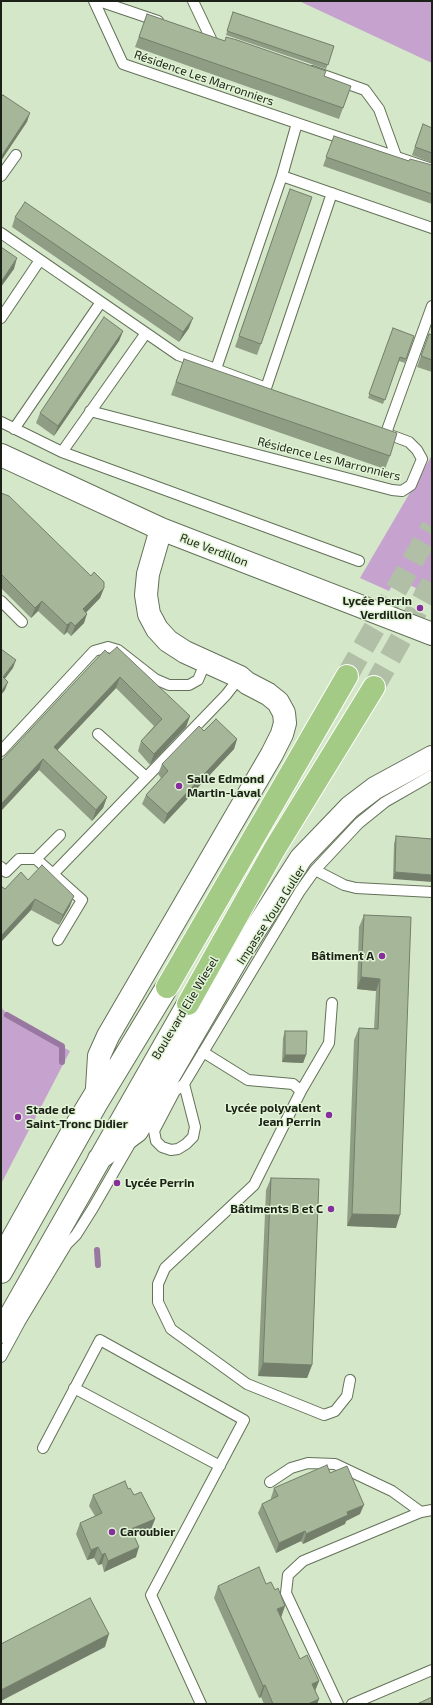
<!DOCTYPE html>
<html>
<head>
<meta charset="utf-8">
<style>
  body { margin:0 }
  #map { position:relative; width:433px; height:1705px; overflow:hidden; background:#d5e7c9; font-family:"Exo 2",sans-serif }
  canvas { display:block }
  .frame { position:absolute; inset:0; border:2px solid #1b2116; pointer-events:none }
</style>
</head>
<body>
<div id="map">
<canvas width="433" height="1705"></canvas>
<div class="frame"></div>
</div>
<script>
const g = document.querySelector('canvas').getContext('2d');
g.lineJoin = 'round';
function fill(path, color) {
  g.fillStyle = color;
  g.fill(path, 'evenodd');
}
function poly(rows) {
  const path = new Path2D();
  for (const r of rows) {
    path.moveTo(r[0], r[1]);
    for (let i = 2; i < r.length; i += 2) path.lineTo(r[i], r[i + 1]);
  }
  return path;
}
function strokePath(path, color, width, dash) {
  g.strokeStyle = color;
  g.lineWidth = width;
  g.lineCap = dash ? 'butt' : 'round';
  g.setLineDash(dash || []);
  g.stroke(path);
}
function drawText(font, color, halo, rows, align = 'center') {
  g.font = font + ' "Exo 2",sans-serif';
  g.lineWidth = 3;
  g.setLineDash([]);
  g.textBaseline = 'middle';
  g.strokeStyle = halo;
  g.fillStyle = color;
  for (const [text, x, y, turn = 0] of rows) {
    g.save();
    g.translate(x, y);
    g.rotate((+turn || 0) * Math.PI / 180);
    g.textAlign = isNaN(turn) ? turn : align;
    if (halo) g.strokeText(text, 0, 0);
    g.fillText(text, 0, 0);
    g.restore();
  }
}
fill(poly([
  [299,1,432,1,432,63],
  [432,455,432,604,413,595,416,588,396,579,389,591,360,578],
  [1,1007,11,1018,70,1051,1,1184]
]), '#c5a3ce');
strokePath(poly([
  [7,1015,62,1046,62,1062],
  [97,1250,98,1265]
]), '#9877a0', 6);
strokePath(poly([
  [347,676,432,527],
  [374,687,432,583]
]), '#b0bfa5', 22, [22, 11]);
const lane = poly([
  [94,1,123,64,432,169],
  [99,1,158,21],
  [193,1,211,39],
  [312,71,365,90,379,109,396,156],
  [1,176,16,155],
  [282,176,432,228],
  [1,233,178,355,261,386],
  [1,318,40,260],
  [216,369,282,176,297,123],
  [266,388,332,193],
  [90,411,392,490,402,491,411,485,422,459,417,450,409,442,385,433],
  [1,422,62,452,359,561],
  [14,429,101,302],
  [386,433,432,306],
  [62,452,146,333],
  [1,601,22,622],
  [98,734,146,777],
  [1,751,94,651,108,647,118,650,155,679,169,685,189,685,198,680,206,661],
  [36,859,60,835],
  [1,867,6,872,19,859,36,859,53,874],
  [315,870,344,885,356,888,432,892],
  [58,940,82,900,53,874,226,695,240,677],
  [332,1003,329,1043,301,1091,254,1185,165,1268,158,1284,158,1302,171,1329,247,1384,324,1415,335,1411,347,1396,350,1380],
  [203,1052,248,1080,293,1084,301,1091],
  [184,1084,300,891,315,870,359,823,385,802,432,775],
  [184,1084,195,1127,193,1137,186,1144,178,1149,171,1150,162,1147,156,1141,154,1131,175,1091,184,1084],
  [1,1247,67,1129,92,1088],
  [1,1357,20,1322,67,1244,76,1235,93,1208,130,1144],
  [74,1388,220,1466],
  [43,1448,100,1340,244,1420,151,1595,201,1704],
  [270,1482,291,1468,308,1463,335,1464,392,1491,421,1512],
  [338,1704,286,1593,288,1575,303,1561,421,1512,432,1510],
  [352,1704,432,1670]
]);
const secondary = poly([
  [1,455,161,529,432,634],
  [96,1104,99,1056,108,1036,272,754,282,734,285,723,284,713,278,702,268,694,247,683,240,677,185,652,168,641,157,629,149,614,146,595,148,574,161,529],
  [99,1159,137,1131,241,952,301,858,350,807,375,788,432,757],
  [1,1272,96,1104,167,987],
  [1,1332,188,1004]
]);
const highway = poly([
  [167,987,347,676],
  [188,1004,274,850,374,687]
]);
strokePath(lane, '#637258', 12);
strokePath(secondary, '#637258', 24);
strokePath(highway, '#fff', 24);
strokePath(lane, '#fff', 10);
strokePath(secondary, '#fff', 22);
strokePath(highway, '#a4cb85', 22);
fill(poly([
  [147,14,351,86,339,119,135,47],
  [232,16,334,46,326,69,226,35],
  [423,124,432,128,432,163,412,155],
  [334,136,409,161,432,165,432,204,323,166],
  [290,189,261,344,257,355,235,347],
  [15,217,189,328,179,342,12,227],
  [393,328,414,336,405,363,399,361,383,404,368,398],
  [123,331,119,341,54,436,36,423,40,413],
  [429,334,432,335,432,372,417,367],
  [184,359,390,456,385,469,171,395],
  [1,493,91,576,104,588,100,598,86,612,84,623,71,636,67,632,64,635,38,611,31,618,1,588],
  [109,654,190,716,186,727,150,765,138,751,141,741,154,726,116,688,57,750,107,797,103,808,92,821,39,770,1,811],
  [204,731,237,739,234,749,164,824,142,804,146,795,161,778,158,774,162,764],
  [396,836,432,839,393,879,394,844],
  [28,880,70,906,59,925,31,910,1,942,1,886,5,889],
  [364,915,411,917,396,1228,347,1226,354,1040,359,1028,374,1029,376,991,357,989,359,927],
  [285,1031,306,1055,303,1063,282,1062,283,1038],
  [271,1178,312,1365,307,1378,258,1376,266,1190],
  [274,1488,360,1514,346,1521,345,1524,303,1544,301,1541,276,1553,258,1513,262,1504,271,1499,271,1498],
  [128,1489,155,1519,151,1529,134,1537,136,1557,104,1572,102,1564,98,1565,94,1558,87,1560,76,1534,80,1523,95,1516,89,1506,93,1495],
  [218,1586,281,1617,300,1659,319,1681,315,1691,319,1699,317,1704,264,1704,261,1697,259,1698,214,1598]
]), '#8e9d84');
fill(poly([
  [30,113,27,122,1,161,1,157],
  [17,258,14,269,1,287,1,282],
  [193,318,189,328,179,342,183,332],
  [123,331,119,341,54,436,58,426],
  [104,588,100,598,80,619,83,609],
  [42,601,38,611,31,618,35,608],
  [87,614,84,623,71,636,75,626],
  [71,622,67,632,64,635,67,625],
  [16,660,13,668,1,684,3,677],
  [120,677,116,688,50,758,54,747],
  [8,682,5,690,1,695,1,692],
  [190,716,186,727,150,765,154,754],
  [237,739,234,749,164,824,167,814],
  [43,759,39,770,1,811,1,804],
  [107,797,103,808,92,821,96,810],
  [395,872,432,875,432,882,393,879],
  [74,896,70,906,59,925,63,915],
  [35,899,31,910,1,942,1,936],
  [361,977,380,979,376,991,357,989],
  [285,1055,306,1055,303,1063,282,1062],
  [352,1214,400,1215,396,1228,347,1226],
  [263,1363,312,1365,307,1378,258,1376],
  [364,1505,360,1514,346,1521,345,1524,303,1544,306,1534,347,1512],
  [155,1519,151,1529,127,1540,131,1529],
  [305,1531,301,1541,276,1553,279,1543],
  [98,1547,94,1558,87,1560,91,1550],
  [139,1547,136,1557,104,1572,108,1561],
  [105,1553,102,1564,98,1565,102,1555],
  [285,1606,281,1618,277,1609],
  [109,1634,105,1647,1,1701,1,1690],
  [319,1681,314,1693,312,1684],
  [265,1685,261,1697,259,1698,263,1686],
  [319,1699,317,1704,308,1704]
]), '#747f6b');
const building = poly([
  [233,12,334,46,328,65,227,31,233,12],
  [147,14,225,41,226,37,237,40,326,71,324,76,351,86,343,108,139,37,147,14],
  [3,95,30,113,1,157,1,97,3,95],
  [423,124,432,128,432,153,415,147,423,124],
  [334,136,409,161,410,159,432,165,432,194,326,157,334,136],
  [290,189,312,197,261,344,239,336,290,189],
  [25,202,193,318,183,332,15,217,25,202],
  [1,247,17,258,1,282,1,247],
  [104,317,123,331,58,426,40,413,104,317],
  [393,328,414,336,406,359,400,357,385,400,369,394,393,328],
  [429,334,432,335,432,360,421,356,429,334],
  [184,359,397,433,390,456,176,382,184,359],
  [1,493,9,496,91,576,94,572,104,582,104,588,83,609,87,614,75,626,71,622,67,625,42,601,35,608,1,574,1,493],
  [117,647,190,716,154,754,141,741,162,719,120,677,54,747,107,797,96,810,43,759,1,804,1,761,105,650,109,654,117,647],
  [1,649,16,660,3,677,8,682,1,692,1,649],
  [216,719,237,739,167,814,146,795,168,771,162,764,199,726,204,731,216,719],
  [396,836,432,839,432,875,395,872,396,836],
  [42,865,74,896,63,915,35,899,1,936,1,886,5,889,21,872,28,880,42,865],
  [364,915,411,917,400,1215,352,1214,359,1028,378,1029,380,979,361,977,364,915],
  [285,1031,307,1031,306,1055,285,1055,285,1031],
  [271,1178,319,1179,312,1365,263,1363,271,1178],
  [327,1465,330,1473,347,1466,364,1505,347,1512,348,1515,306,1534,305,1531,279,1543,262,1504,278,1496,274,1488,327,1465],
  [125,1481,128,1489,130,1488,134,1495,141,1492,155,1519,131,1529,139,1547,108,1561,105,1553,102,1555,98,1547,91,1550,80,1523,102,1513,93,1495,125,1481],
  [259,1567,266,1584,271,1582,275,1590,278,1588,285,1606,277,1609,300,1659,307,1655,319,1681,312,1684,319,1699,308,1704,273,1704,265,1685,263,1686,218,1586,259,1567],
  [90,1598,109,1634,1,1690,1,1644,90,1598],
  [432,1697,432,1704,417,1704,432,1697]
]);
fill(building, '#a5b699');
strokePath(building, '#747f6b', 1);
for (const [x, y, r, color] of [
  [420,608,4,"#862e9b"],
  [179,786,4,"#862e9b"],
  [382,956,4,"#862e9b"],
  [329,1115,4,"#862e9b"],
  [18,1117,4,"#862e9b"],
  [117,1183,4,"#862e9b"],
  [331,1209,4,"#862e9b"],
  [112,1532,4,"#862e9b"]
]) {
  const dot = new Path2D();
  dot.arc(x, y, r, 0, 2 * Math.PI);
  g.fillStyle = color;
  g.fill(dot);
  strokePath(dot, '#e2f4d6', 1.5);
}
drawText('12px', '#1b2116', '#e2f4d6', [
  ["Résidence Les Marronniers",204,78,19],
  ["Résidence Les Marronniers",329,459,14],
  ["Rue Verdillon",214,550,21],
  ["Impasse Youra Guller",271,915,-57],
  ["Boulevard Elie Wiesel",185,1008,-59]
]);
drawText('bold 12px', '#1b2116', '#e2f4d6', [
  ["Lycée Perrin",412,601],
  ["Verdillon",412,615],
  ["Salle Edmond",187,779,"left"],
  ["Martin-Laval",187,793,"left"],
  ["Bâtiment A",374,956],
  ["Lycée polyvalent",321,1108],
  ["Jean Perrin",321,1122],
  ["Stade de",26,1110,"left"],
  ["Saint-Tronc Didier",26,1124,"left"],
  ["Lycée Perrin",125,1183,"left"],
  ["Bâtiments B et C",323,1209],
  ["Caroubier",120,1532,"left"]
], 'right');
</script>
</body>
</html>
